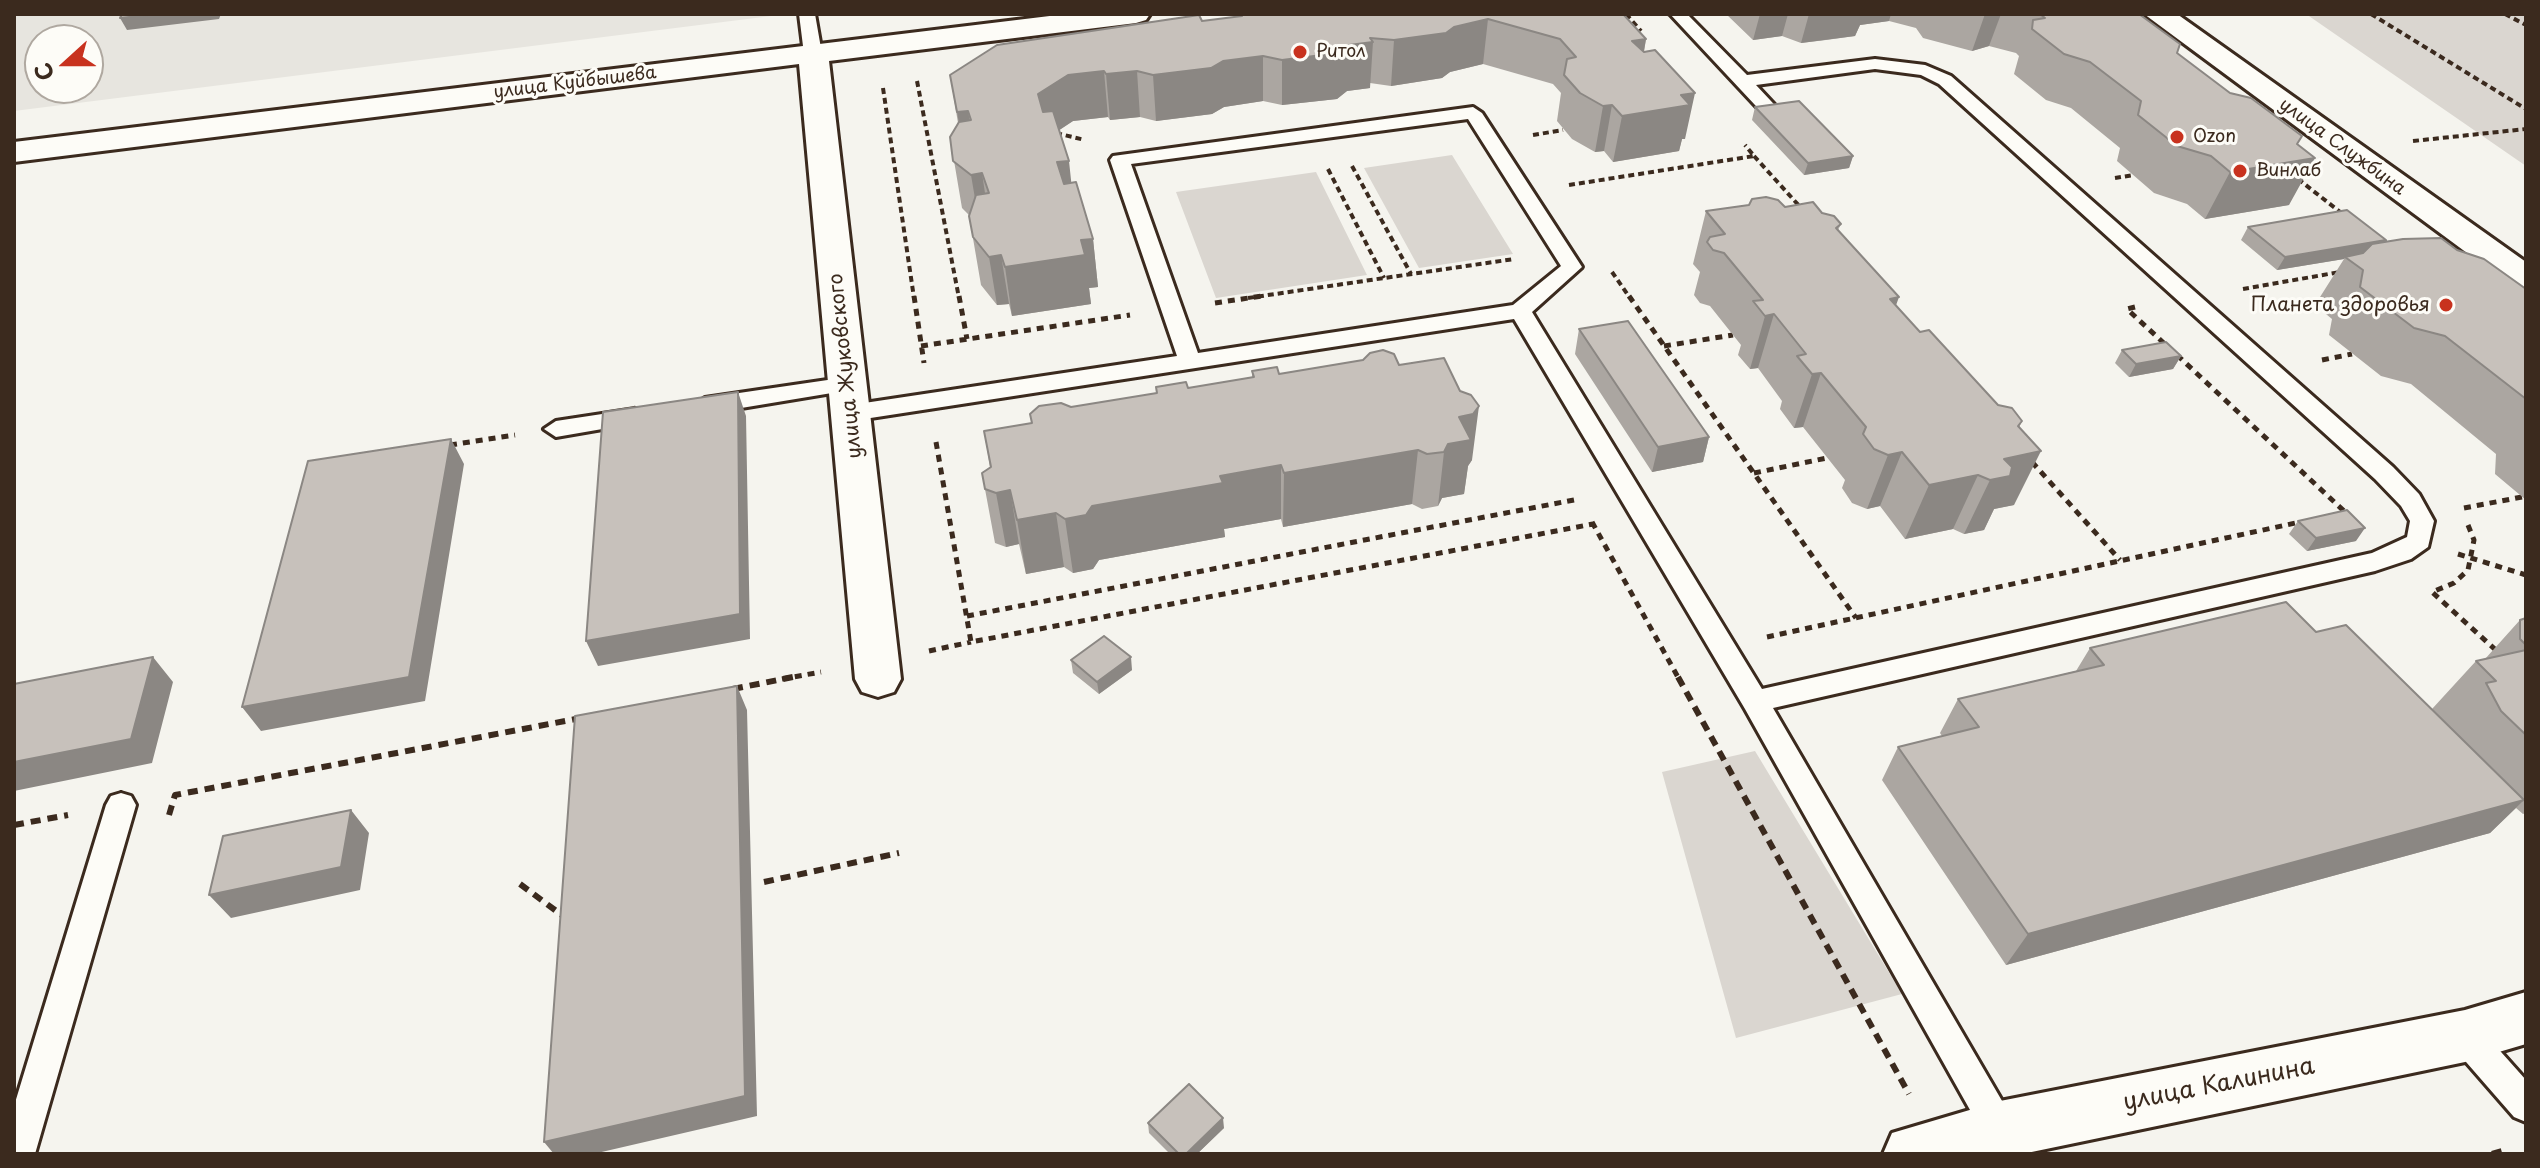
<!DOCTYPE html>
<html>
<head>
<meta charset="utf-8">
<style>
  body { margin:0 }
  #map { position:relative; width:2540px; height:1168px; overflow:hidden; background:#f5f4ee; font-family:"Playpen Sans",sans-serif }
  canvas { display:block }
  .frame { position:absolute; inset:0; border:16px solid #3b2a1e; pointer-events:none }
  .north { position:absolute; left:24px; top:24px; width:80px; height:80px; box-sizing:border-box; background:#fdfcf7; border:2px solid #afa8a0; border-radius:50%; rotate:249deg; font-size:22px; font-weight:700; line-height:32px; text-align:center; color:#3b2a1e }
  .north::after { content:''; display:block; margin:auto; width:28px; height:36px; background:#c8321e; clip-path:polygon(50% 0,100% 100%,50% 72%,0 100%) }
</style>
</head>
<body>
<div id="map">
<canvas width="2540" height="1168"></canvas>
<div class="frame"></div>
<div class="north">С</div>
</div>
<script>
const g = document.querySelector('canvas').getContext('2d');
g.lineJoin = 'round';
function fill(path, color) {
  g.fillStyle = color;
  g.fill(path, 'evenodd');
}
function poly(rows) {
  const path = new Path2D();
  for (const r of rows) {
    path.moveTo(r[0], r[1]);
    for (let i = 2; i < r.length; i += 2) path.lineTo(r[i], r[i + 1]);
  }
  return path;
}
function strokePath(path, color, width, dash) {
  g.strokeStyle = color;
  g.lineWidth = width;
  g.lineCap = dash ? 'butt' : 'round';
  g.setLineDash(dash || []);
  g.stroke(path);
}
function drawText(font, color, halo, rows, align = 'center') {
  g.font = font + ' "Playpen Sans",sans-serif';
  g.lineWidth = 6;
  g.setLineDash([]);
  g.textBaseline = 'middle';
  g.strokeStyle = halo;
  g.fillStyle = color;
  for (const [text, x, y, turn = 0] of rows) {
    g.save();
    g.translate(x, y);
    g.rotate((+turn || 0) * Math.PI / 180);
    g.textAlign = isNaN(turn) ? turn : align;
    if (halo) g.strokeText(text, 0, 0);
    g.fillText(text, 0, 0);
    g.restore();
  }
}
fill(poly([
  [14,14,787,14,14,111],
  [40,40,88,40,88,88,40,88]
]), '#e7e5df');
fill(poly([
  [2306,14,2526,14,2526,166],
  [1452,155,1513,254,1419,268,1364,168],
  [1316,172,1367,275,1216,298,1176,192],
  [1755,751,1902,994,1736,1038,1662,772]
]), '#dad6d0');
const service = poly([
  [799,14,815,14,822,54,819,58,813,59,804,54,799,14],
  [1670,14,1687,14,1747,75,1875,59,1925,65,1951,76,2393,467,2419,494,2434,521,2428,547,2411,559,2375,571,1773,708,2012,1118,2017,1130,2012,1142,2000,1147,1988,1142,1745,709,1514,319,851,421,839,413,851,405,1177,356,1110,160,1113,156,1473,107,1482,113,1582,267,1532,312,1762,689,2372,553,2407,537,2410,521,2401,506,2375,479,1939,84,1921,75,1875,69,1756,85,1785,116,1776,122,1769,120,1670,14],
  [1468,119,1561,266,1513,305,1198,353,1131,164,1468,119],
  [848,377,856,379,859,384,856,389,705,414,693,406,705,398,848,377],
  [635,409,647,417,643,422,556,437,544,429,556,421,635,409],
  [121,793,131,796,136,805,35,1154,14,1154,14,1106,106,805,111,796,121,793],
  [2465,1020,2477,1025,2526,1080,2526,1122,2514,1117,2453,1047,2448,1036,2453,1025,2465,1020]
]);
const minor = poly([
  [1066,14,1150,14,1146,20,1136,23,829,61,901,679,894,692,878,697,862,692,855,679,799,64,14,162,14,142,1066,14]
]);
const tertiary = poly([
  [2144,14,2177,14,2526,262,2526,290,2513,287,2144,14],
  [2526,992,2526,1044,2465,1062,2022,1154,1883,1154,1892,1133,2000,1101,2465,1010,2526,992]
]);
strokePath(service, '#3b2a1e', 6);
strokePath(minor, '#3b2a1e', 6);
strokePath(tertiary, '#3b2a1e', 6);
strokePath(poly([
  [1626,14,1641,31],
  [2371,14,2526,109],
  [2505,14,2526,25],
  [917,81,959,298],
  [883,88,914,298],
  [1056,133,1085,140],
  [1533,135,1563,130],
  [2413,141,2526,129],
  [1754,156,1802,209],
  [1352,166,1411,274],
  [1328,169,1384,278],
  [2115,178,2134,175],
  [2298,179,2344,215],
  [1569,185,1754,156,1745,145],
  [1612,272,1630,298],
  [2243,289,2340,272],
  [1248,298,1514,259]
]), '#3b2a1e', 4, [6, 4]);
strokePath(poly([
  [914,296,924,363],
  [959,296,967,339],
  [1629,296,1856,618],
  [1215,303,1262,296],
  [2135,307,2127,309,2167,346],
  [921,346,1130,315],
  [1664,346,1733,335],
  [2177,355,2345,512,2341,513],
  [2322,360,2352,354],
  [936,442,971,642,1593,524],
  [450,445,515,435],
  [2032,462,2120,560],
  [1754,473,1827,458],
  [2464,508,2522,497],
  [1592,522,1679,679],
  [2468,525,2474,540,2468,570,2454,583,2432,592,2499,653],
  [2458,554,2526,575],
  [967,616,1579,499],
  [1767,637,2300,522],
  [929,651,971,642],
  [782,679,821,672]
]), '#3b2a1e', 5, [7, 6]);
strokePath(poly([
  [1678,677,1909,1094],
  [733,689,793,677],
  [169,815,175,795,581,718],
  [14,825,68,815],
  [764,882,899,853],
  [520,884,563,916],
  [2492,1154,2506,1150]
]), '#3b2a1e', 6, [10, 7]);
fill(service, '#fdfcf7');
fill(minor, '#fdfcf7');
fill(tertiary, '#fdfcf7');
fill(poly([
  [1240,14,1623,14,1646,39,1644,52,1685,139,1682,139,1679,151,1613,162,1604,151,1595,152,1572,139,1557,121,1561,93,1553,84,1483,64,1450,72,1442,78,1391,86,1370,83,1370,88,1347,91,1337,99,1282,105,1263,101,1224,107,1212,114,1156,121,1140,117,1110,120,1108,117,1073,121,1059,130,1071,183,1093,239,1098,287,1089,288,1091,304,1012,316,1009,304,997,305,981,285,969,215,962,208,950,137,958,123,950,75,1202,21,1240,16],
  [1726,14,2139,14,2177,53,2297,145,2289,205,2205,219,2187,204,2154,193,2117,161,2120,148,2071,108,2046,100,2014,74,2019,56,2016,53,1989,46,1972,51,1923,38,1916,28,1889,21,1860,25,1855,36,1826,40,1801,43,1782,36,1753,40],
  [1755,107,1853,156,1849,168,1804,175,1752,120],
  [1785,207,1822,213,1841,224,1838,230,1896,306,1920,332,1998,405,2022,421,2019,427,2014,505,1994,509,1984,530,1964,534,1953,529,1905,539,1880,506,1867,509,1852,503,1842,488,1845,480,1803,427,1794,428,1780,409,1782,401,1758,368,1750,369,1738,355,1741,345,1710,306,1700,303,1694,295,1700,272,1693,264,1706,211],
  [2248,227,2457,250,2526,289,2526,500,2495,474,2496,454,2411,384,2381,376,2329,335,2332,319,2315,305,2344,259,2277,270,2241,240],
  [1579,329,1709,437,1703,462,1652,472,1575,354],
  [2122,350,2181,356,2173,369,2129,377,2115,363],
  [1399,365,1472,460,1468,466,1464,494,1442,498,1438,506,1422,509,1412,504,1283,527,1281,519,1224,529,1225,537,1099,560,1093,569,1073,573,1064,567,1026,574,1019,544,1006,547,995,543,982,473,990,467,984,431,1031,423,1071,407,1156,393,1156,387,1188,388,1252,377,1252,371,1279,374],
  [2298,521,2356,541,2307,551,2289,534],
  [2526,618,2526,813,2523,814,2516,808,2490,833,2006,965,1882,780,1898,747,1942,736,1940,733,1958,699,2076,671,2090,648,2316,632,2432,709,2476,661,2485,659,2520,620],
  [1071,660,1132,670,1099,694,1073,673],
  [1148,1123,1224,1128,1197,1154,1170,1154,1149,1133]
]), '#aba6a1');
fill(poly([
  [157,14,221,14,219,19,127,30,120,18],
  [1760,14,1788,14,1782,36,1753,40],
  [1809,14,1891,14,1889,21,1860,25,1855,36,1801,43],
  [1985,14,2001,14,1989,46,1972,51],
  [1488,19,1483,64,1450,72,1442,78,1391,86,1394,40],
  [1646,39,1638,84,1632,41],
  [1373,42,1370,88,1347,91,1337,99,1282,105,1282,60,1349,45],
  [1263,56,1263,101,1224,107,1212,114,1156,121,1153,75,1223,61],
  [1104,71,1108,117,1073,121,1043,141,1038,94,1068,75],
  [1137,71,1140,117,1110,120,1106,74],
  [1695,93,1685,139,1682,139,1679,151,1613,162,1622,116,1681,95],
  [1612,105,1604,151,1595,152,1603,106],
  [968,111,976,157,965,158,957,112],
  [1853,156,1849,168,1804,175,1808,163],
  [2315,158,2289,205,2205,219,2230,172],
  [1069,161,1074,208,1063,209,1057,162],
  [982,173,989,220,979,222,971,175],
  [1093,239,1098,287,1089,288,1091,304,1012,316,1005,267,1081,240],
  [2386,240,2378,253,2345,257,2344,259,2277,270,2285,257],
  [1001,255,1009,304,997,305,989,257],
  [1899,297,1880,350,1890,299],
  [1774,314,1758,368,1750,369,1765,316],
  [2181,356,2173,369,2129,377,2136,364],
  [1821,373,1803,427,1794,428,1812,374],
  [738,392,746,416,750,639,598,666,586,641],
  [1479,406,1472,460,1468,466,1464,494,1442,498,1438,506,1444,452,1459,417],
  [2022,421,2004,459,2041,451,2014,505,1994,509,1984,530,1964,534,1990,480],
  [1709,437,1703,462,1652,472,1658,447],
  [451,439,464,464,425,701,261,731,242,707],
  [1418,450,1412,504,1283,527,1284,473],
  [1902,452,1880,506,1867,509,1888,455],
  [1281,465,1281,519,1224,529,1225,537,1099,560,1093,569,1073,573,1065,519,1092,506,1220,476],
  [1978,475,1953,529,1905,539,1929,485],
  [1010,490,1019,544,1006,547,996,493],
  [1056,513,1064,567,1026,574,1017,520],
  [2365,528,2356,541,2307,551,2316,538],
  [153,657,173,682,152,763,14,791,14,762],
  [1131,657,1132,670,1099,694,1097,682],
  [737,686,747,710,757,1116,593,1154,554,1154,544,1142],
  [2524,800,2490,833,2006,965,2028,934],
  [351,810,369,833,360,890,231,918,209,895],
  [1223,1118,1224,1128,1197,1154,1186,1154]
]), '#8b8783');
const building = poly([
  [122,14,157,14,120,18,122,14],
  [1241,14,1623,14,1646,39,1632,41,1644,52,1655,50,1695,93,1681,95,1690,105,1622,116,1612,105,1603,106,1580,93,1564,75,1567,59,1576,57,1560,39,1488,19,1454,27,1446,33,1394,40,1370,38,1373,42,1349,45,1338,53,1282,60,1263,56,1223,61,1211,68,1153,75,1137,71,1106,74,1104,71,1068,75,1038,94,1043,112,1053,111,1069,161,1057,162,1064,184,1076,182,1093,239,1081,240,1085,255,1005,267,1001,255,989,257,973,237,969,216,976,195,989,193,982,173,971,175,953,161,950,137,959,122,971,120,968,111,957,112,950,75,997,45,1199,15,1202,21,1242,16,1241,14],
  [2040,14,2139,14,2180,44,2177,53,2230,93,2251,98,2302,136,2297,144,2315,158,2230,172,2211,156,2177,146,2138,115,2141,101,2090,62,2064,54,2032,29,2033,20,2045,18,2040,14],
  [1799,101,1853,156,1808,163,1755,107,1799,101],
  [1766,197,1778,200,1785,207,1813,202,1822,213,1834,216,1841,224,1836,228,1899,297,1890,299,1920,332,1929,330,1998,405,2012,408,2022,421,2018,426,2041,451,2004,459,2012,467,2010,476,1990,480,1978,475,1929,485,1902,452,1888,455,1874,449,1863,434,1866,427,1821,373,1812,374,1797,356,1806,354,1774,314,1765,316,1753,301,1763,300,1724,253,1713,250,1707,242,1710,237,1725,234,1706,211,1749,205,1752,199,1766,197],
  [2347,210,2386,240,2285,257,2248,227,2347,210],
  [2441,238,2457,250,2484,259,2526,289,2526,399,2445,336,2414,328,2360,287,2363,270,2345,257,2363,253,2372,244,2403,239,2441,238],
  [1628,321,1709,437,1658,447,1579,329,1628,321],
  [2166,342,2181,356,2136,364,2122,350,2166,342],
  [1383,350,1394,354,1399,365,1444,358,1460,391,1471,395,1479,406,1473,414,1459,417,1471,440,1448,444,1444,452,1427,454,1418,450,1284,473,1281,465,1220,476,1223,483,1092,506,1086,515,1065,519,1056,513,1017,520,1010,490,996,493,985,489,982,473,991,467,984,431,1032,423,1030,414,1039,406,1061,403,1071,407,1157,393,1156,387,1186,382,1188,388,1254,377,1252,371,1277,367,1279,374,1363,360,1370,353,1383,350],
  [738,392,740,614,586,641,603,412,738,392],
  [451,439,409,677,242,707,308,461,451,439],
  [2347,510,2365,528,2316,538,2298,521,2347,510],
  [2286,602,2316,632,2346,625,2524,800,2028,934,1898,747,1979,727,1958,699,2104,665,2090,648,2286,602],
  [2526,618,2526,645,2520,639,2520,620,2526,618],
  [1104,636,1131,657,1097,682,1071,660,1104,636],
  [2526,650,2526,735,2501,711,2486,683,2496,681,2476,661,2526,650],
  [153,657,131,739,14,762,14,684,153,657],
  [737,686,745,1096,544,1142,575,716,737,686],
  [351,810,341,867,209,895,223,836,351,810],
  [1189,1084,1223,1118,1186,1154,1179,1154,1148,1123,1189,1084]
]);
fill(building, '#c7c1bb');
strokePath(building, '#8b8783', 2);
for (const [x, y, r, color] of [
  [1300,52,8,"#c8321e"],
  [2177,137,8,"#c8321e"],
  [2240,171,8,"#c8321e"],
  [2446,305,8,"#c8321e"]
]) {
  const dot = new Path2D();
  dot.arc(x, y, r, 0, 2 * Math.PI);
  g.fillStyle = color;
  g.fill(dot);
  strokePath(dot, '#fdfcf7', 3);
}
drawText('18px', '#3b2a1e', '#fdfcf7', [
  ["Ритол",1316,52],
  ["Ozon",2193,137],
  ["Винлаб",2256,171]
], 'left');
drawText('18px', '#3b2a1e', '#fdfcf7', [
  ["улица Куйбышева",575,83,-7],
  ["улица Службина",2342,147,36]
]);
drawText('20px', '#3b2a1e', '#fdfcf7', [
  ["Планета здоровья",2430,305]
], 'right');
drawText('20px', '#3b2a1e', '#fdfcf7', [
  ["улица Жуковского",846,366,-96]
]);
drawText('24px', '#3b2a1e', '#fdfcf7', [
  ["улица Калинина",2219,1085,-11]
]);
</script>
</body>
</html>
